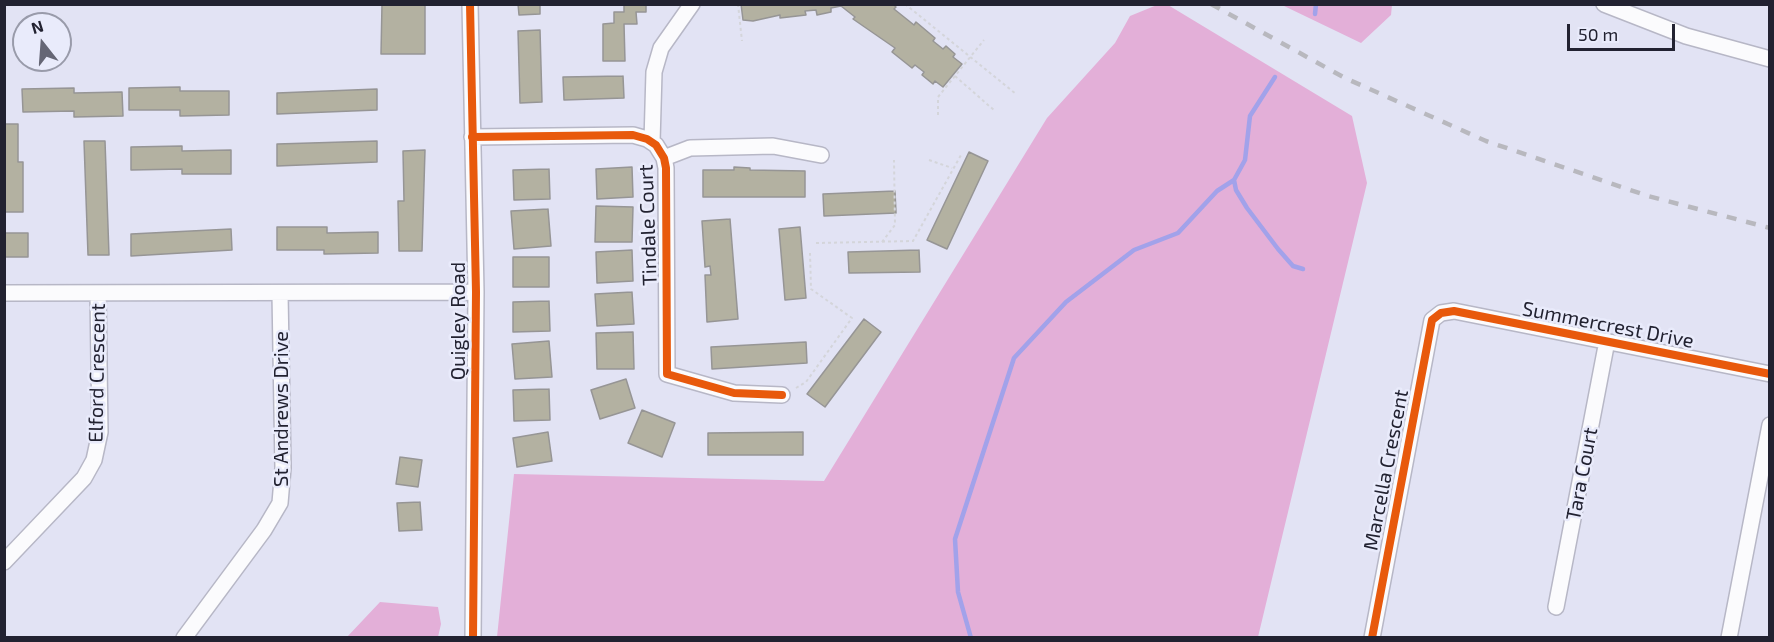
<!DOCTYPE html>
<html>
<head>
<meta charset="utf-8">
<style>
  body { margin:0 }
  #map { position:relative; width:1774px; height:642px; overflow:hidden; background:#e2e3f4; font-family:"Exo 2",sans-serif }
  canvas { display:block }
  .frame { position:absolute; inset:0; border:6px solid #222231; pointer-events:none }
  .north { position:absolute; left:12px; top:12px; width:60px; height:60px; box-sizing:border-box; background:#e9ebfb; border:2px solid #999baa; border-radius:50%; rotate:343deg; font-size:16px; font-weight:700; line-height:24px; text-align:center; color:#222231 }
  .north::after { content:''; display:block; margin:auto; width:21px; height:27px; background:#656675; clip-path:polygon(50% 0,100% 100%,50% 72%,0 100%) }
  .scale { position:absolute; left:1567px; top:24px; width:108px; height:27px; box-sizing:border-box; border:3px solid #222231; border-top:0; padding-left:8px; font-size:18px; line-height:21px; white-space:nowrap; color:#222231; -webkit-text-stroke:4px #e9ebfb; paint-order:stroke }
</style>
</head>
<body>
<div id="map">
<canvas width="1774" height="642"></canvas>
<div class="frame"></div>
<div class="north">N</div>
<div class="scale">50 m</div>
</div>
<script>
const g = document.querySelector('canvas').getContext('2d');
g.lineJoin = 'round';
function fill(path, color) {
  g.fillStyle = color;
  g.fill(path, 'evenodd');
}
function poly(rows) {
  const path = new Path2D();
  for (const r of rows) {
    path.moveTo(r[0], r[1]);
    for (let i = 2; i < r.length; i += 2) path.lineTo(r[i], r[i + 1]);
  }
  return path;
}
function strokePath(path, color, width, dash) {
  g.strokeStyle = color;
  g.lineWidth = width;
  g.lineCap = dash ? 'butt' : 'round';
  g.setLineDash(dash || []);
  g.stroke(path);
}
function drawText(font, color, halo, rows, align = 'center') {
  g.font = font + ' "Exo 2",sans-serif';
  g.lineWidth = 5;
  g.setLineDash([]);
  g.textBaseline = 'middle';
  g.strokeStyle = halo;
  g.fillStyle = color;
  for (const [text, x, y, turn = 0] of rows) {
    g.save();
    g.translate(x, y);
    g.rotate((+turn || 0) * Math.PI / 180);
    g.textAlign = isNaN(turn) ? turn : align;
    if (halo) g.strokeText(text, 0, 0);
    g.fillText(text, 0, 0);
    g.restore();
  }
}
fill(poly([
  [1157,5,1168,5,1352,116,1367,183,1258,637,497,637,514,474,824,481,1047,118,1115,43,1130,16],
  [1282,5,1392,5,1391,15,1361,43],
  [380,602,438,607,441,624,438,637,347,637]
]), '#e3afd8');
strokePath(poly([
  [1315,14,1316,4],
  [1234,180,1236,190,1247,208,1278,249,1293,266,1303,269],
  [971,638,958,592,955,539,1014,358,1066,302,1134,250,1178,233,1217,191,1234,180,1245,160,1250,116,1275,77]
]), '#a2a2ea', 4.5);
const building = poly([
  [382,4,425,4,425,54,381,54,382,4],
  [518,4,540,4,540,14,519,15,518,4],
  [624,4,646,4,646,12,636,12,637,24,624,24,625,61,603,61,603,24,614,23,614,12,624,12,624,4],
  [741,4,893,4,896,7,894,9,914,25,916,22,935,38,933,41,943,49,946,46,955,54,953,57,962,64,943,87,935,81,933,84,922,75,924,72,915,65,912,68,892,52,895,48,853,19,855,17,841,6,831,8,831,12,817,15,816,10,805,11,806,15,780,18,780,15,753,21,743,20,741,4],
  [540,30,542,102,520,103,518,31,540,30],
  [623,76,624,98,564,100,563,77,623,76],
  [180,87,180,91,229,91,229,115,180,116,180,110,129,110,129,88,180,87],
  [74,88,74,93,122,92,123,116,74,117,74,111,23,112,22,89,74,88],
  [377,89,377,110,277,114,277,93,377,89],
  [4,124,18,124,18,162,23,162,23,212,4,212,4,124],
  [84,141,105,141,109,255,88,255,84,141],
  [377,141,377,162,277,166,277,144,377,141],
  [182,146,182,151,231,150,231,174,182,174,182,169,131,170,131,147,182,146],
  [425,150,422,251,399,251,398,201,404,201,403,151,425,150],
  [969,152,988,161,947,249,927,240,969,152],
  [632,167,633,197,597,199,596,169,632,167],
  [734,167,750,168,750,170,805,171,805,197,703,197,703,170,734,170,734,167],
  [549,169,550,199,514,200,513,170,549,169],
  [895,191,896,213,824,216,823,194,895,191],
  [596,206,633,207,632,242,595,242,596,206],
  [548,209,551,246,514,249,511,211,548,209],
  [730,219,738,319,707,322,705,275,711,275,710,266,705,267,702,221,730,219],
  [277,227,327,227,327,233,378,232,378,253,324,254,324,250,277,250,277,227],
  [800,227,806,298,785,300,779,229,800,227],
  [231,229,232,250,131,256,131,234,231,229],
  [4,233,28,233,28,257,4,257,4,233],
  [632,250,633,281,597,283,596,252,632,250],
  [919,250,920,272,849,273,848,252,919,250],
  [513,257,549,257,549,287,513,287,513,257],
  [632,292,634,324,597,326,595,294,632,292],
  [549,301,550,331,513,332,513,302,549,301],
  [864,319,881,332,825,407,807,394,864,319],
  [633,332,634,369,597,369,596,333,633,332],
  [549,341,552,377,515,379,512,344,549,341],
  [806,342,807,363,712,369,711,347,806,342],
  [626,379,635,408,600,419,591,390,626,379],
  [549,389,550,420,514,421,513,390,549,389],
  [642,410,675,423,662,457,628,443,642,410],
  [548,432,552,461,517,467,513,438,548,432],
  [803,432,803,455,708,455,708,433,803,432],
  [400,457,422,460,418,487,396,484,400,457],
  [420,502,422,530,399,531,397,503,420,502]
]);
fill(building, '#b3b1a1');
strokePath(building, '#969595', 1.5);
const minor = poly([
  [470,4,476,292,473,638],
  [1604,4,1686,36,1770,59],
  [472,137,633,135,647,139,656,145,664,158,666,168,667,374,734,393,782,395],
  [652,142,654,72,661,48,692,4],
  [664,158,690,148,773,146,821,155],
  [4,293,476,292],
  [4,562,84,478,94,460,100,432,98,293],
  [1556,607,1607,341],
  [184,638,264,530,280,503,283,468,280,293],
  [1372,638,1432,320,1441,313,1454,311,1770,374],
  [1729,638,1770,425]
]);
strokePath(minor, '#b7b7c6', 18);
strokePath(poly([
  [738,4,742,41],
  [905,4,1016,94],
  [955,76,995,111],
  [938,115,938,97,984,40],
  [929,160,952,168],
  [882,242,895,225,894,160],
  [816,243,913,241,961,155],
  [796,388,806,382,852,318,811,289,810,253]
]), '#d4d5da', 2, [3, 3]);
strokePath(minor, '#fbfbfd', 15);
strokePath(poly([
  [1211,4,1345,78,1486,141,1648,196,1770,228]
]), '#b8b8be', 4.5, [10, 10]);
strokePath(poly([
  [470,4,476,292,473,638],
  [472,137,633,135,647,139,656,145,664,158,666,168,667,374,734,393,782,395],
  [1372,638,1432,320,1441,313,1454,311,1770,374]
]), '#e8590c', 8);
drawText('20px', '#222231', '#e9ebfb', [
  ["Tindale Court",648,225,-92],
  ["Quigley Road",458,321,-90],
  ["Summercrest Drive",1608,325,11],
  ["Elford Crescent",97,373,-89],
  ["St Andrews Drive",281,409,-90],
  ["Marcella Crescent",1386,470,-79],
  ["Tara Court",1582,474,-79]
]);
</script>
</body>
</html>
